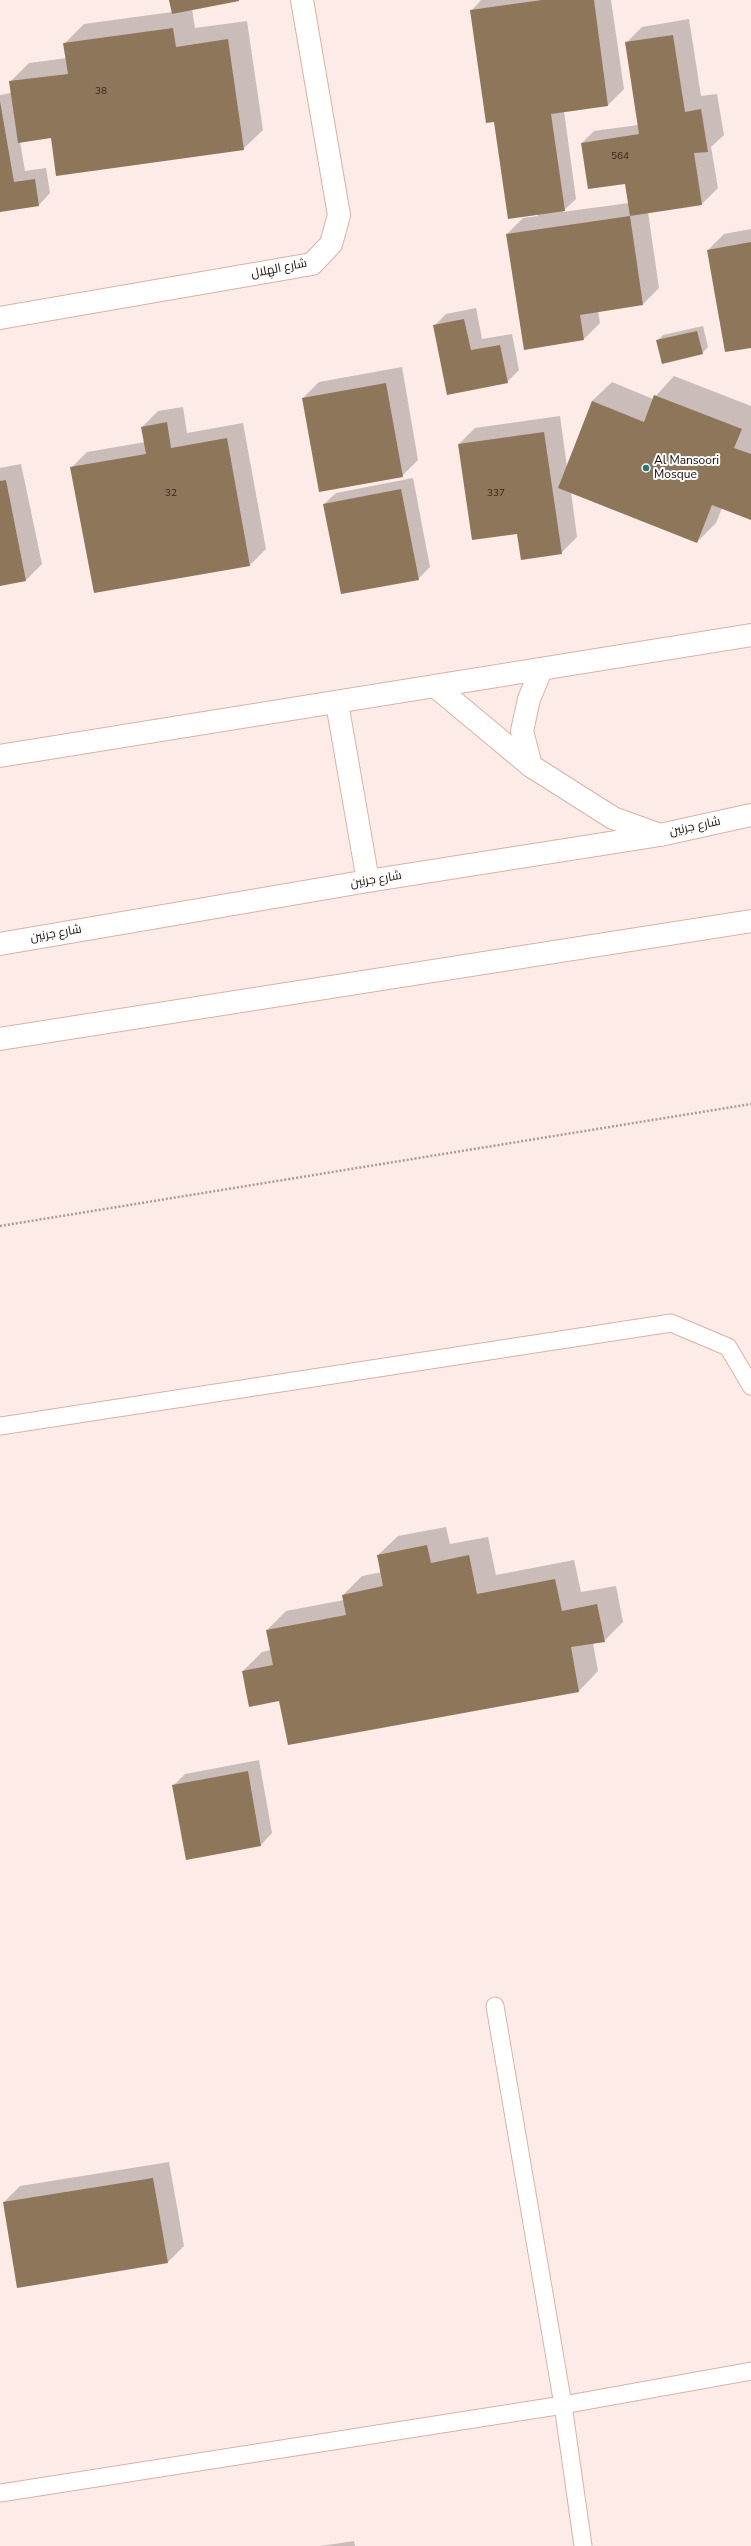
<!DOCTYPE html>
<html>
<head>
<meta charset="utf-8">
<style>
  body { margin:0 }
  canvas { display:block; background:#fcebe6 }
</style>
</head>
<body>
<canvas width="751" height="2546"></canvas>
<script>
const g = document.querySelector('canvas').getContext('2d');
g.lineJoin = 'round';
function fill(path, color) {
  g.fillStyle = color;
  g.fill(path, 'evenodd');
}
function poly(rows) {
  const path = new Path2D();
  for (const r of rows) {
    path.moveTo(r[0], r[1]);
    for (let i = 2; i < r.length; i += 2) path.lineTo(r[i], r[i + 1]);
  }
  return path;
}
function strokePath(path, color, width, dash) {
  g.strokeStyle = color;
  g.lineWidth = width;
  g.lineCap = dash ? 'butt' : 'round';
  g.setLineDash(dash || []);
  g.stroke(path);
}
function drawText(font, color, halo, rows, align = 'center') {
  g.font = font + ' "Nunito Sans",Cairo,sans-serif';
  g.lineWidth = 4;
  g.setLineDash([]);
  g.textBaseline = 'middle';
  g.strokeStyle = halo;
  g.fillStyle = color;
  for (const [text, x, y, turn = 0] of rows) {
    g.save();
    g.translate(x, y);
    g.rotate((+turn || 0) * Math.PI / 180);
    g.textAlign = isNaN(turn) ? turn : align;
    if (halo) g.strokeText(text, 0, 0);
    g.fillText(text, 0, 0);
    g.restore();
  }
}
fill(poly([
  [170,0,237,0,192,9,195,28,247,21,263,130,243,149,52,137,20,142,25,171,46,168,50,193,39,205,0,211,0,95,11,93,10,82,29,63,67,58,65,43,84,24,172,12],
  [481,0,611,0,624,89,608,105,564,111,576,199,562,212,629,203,626,183,582,143,594,131,638,125,626,43,642,27,689,19,701,96,717,94,724,135,711,147,718,188,702,204,648,212,659,288,643,304,598,311,600,323,584,339,507,234,523,218,538,216,495,122,472,10],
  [751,229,751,347,708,250,724,234],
  [476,308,482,339,512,334,519,370,507,382,434,326,446,314],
  [703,326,708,347,702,353,657,341,663,335],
  [402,367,418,460,402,476,303,398,319,382],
  [674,376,751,406,751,519,722,508,716,523,697,542,571,492,577,537,561,553,518,533,459,444,475,428,560,416,567,467,592,401,612,382,653,399],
  [183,407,187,433,243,423,266,549,250,565,95,592,71,468,87,452,145,442,142,427,158,411],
  [21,464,42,564,26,580,0,585,0,468],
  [413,478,430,567,418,579,324,504,336,493],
  [446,1527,450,1544,488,1537,496,1575,574,1560,581,1592,616,1586,623,1622,604,1641,593,1643,598,1671,579,1691,289,1744,280,1700,243,1671,262,1652,271,1650,267,1630,286,1611,344,1600,343,1595,362,1576,382,1572,378,1555,398,1536],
  [259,1760,272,1833,261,1845,187,1858,173,1786,185,1774],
  [169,2162,184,2246,168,2262,4,2202,20,2186],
  [354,2541,355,2546,321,2546]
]), '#0003');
fill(poly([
  [169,0,239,0,239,1,172,14],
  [542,0,594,0,608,106,551,114,565,211,508,219,494,122,486,123,470,10],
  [173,28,176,47,228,39,244,150,56,176,51,138,18,143,9,81,68,74,63,43],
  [673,35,685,112,701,109,708,152,694,153,702,205,630,216,625,184,588,189,581,143,639,134,625,42],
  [0,101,14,182,35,179,39,206,0,212],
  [630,216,643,305,580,315,584,340,524,350,506,234],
  [751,242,751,348,725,352,707,250],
  [464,319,471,350,500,345,508,383,447,395,433,325],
  [697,331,703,354,662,364,656,340],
  [386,383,403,477,319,492,302,398],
  [654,395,742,429,734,448,751,454,751,520,712,505,697,543,558,488,592,401,644,422],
  [167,422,171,448,227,438,250,566,94,593,70,467,146,454,141,427],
  [544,432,562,554,521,560,517,534,472,540,458,444],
  [6,480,26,581,0,586,0,481],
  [401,489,419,580,341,594,323,504],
  [427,1545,431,1563,469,1555,477,1594,555,1579,562,1611,597,1604,605,1642,571,1647,579,1692,288,1745,279,1701,249,1707,242,1671,273,1665,266,1630,346,1615,342,1595,383,1586,377,1555],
  [248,1771,261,1846,186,1860,172,1785],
  [153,2178,168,2263,17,2288,3,2202]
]), '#8e765b');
const service = poly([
  [0,1426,671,1323,728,1347,751,1386],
  [495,2006,563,2405,583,2546],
  [0,2493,563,2405,751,2371]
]);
const minor = poly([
  [0,318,312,264,331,244,339,215,302,0],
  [436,687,531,766,613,818,660,835],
  [337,703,368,881],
  [0,756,751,635],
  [531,766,522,731,529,699,541,670]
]);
const secondary = poly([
  [0,944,368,881,660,835,751,815],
  [0,1039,751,921]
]);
strokePath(service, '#dab2a6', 19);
strokePath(minor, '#dab2a6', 24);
strokePath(secondary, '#dab2a6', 24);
strokePath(poly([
  [0,1226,751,1104]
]), '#ab9b96', 2.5, [2, 2]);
strokePath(service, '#fff', 17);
strokePath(minor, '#fff', 22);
strokePath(secondary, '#fff', 22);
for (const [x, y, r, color] of [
  [646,468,4,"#2b747d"]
]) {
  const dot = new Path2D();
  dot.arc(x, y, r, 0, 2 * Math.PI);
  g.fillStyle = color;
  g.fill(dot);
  strokePath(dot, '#fcfcfc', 1.5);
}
drawText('10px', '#36261d', null, [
  ["38",101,92],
  ["564",620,157],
  ["32",171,494],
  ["337",496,494]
]);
drawText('12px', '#190c08', '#fcfcfc', [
  ["شارع الهِلال",279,269,-11],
  ["شارع جرنين",695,827,-12],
  ["شارع جرنين",376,880,-9],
  ["شارع جرنين",56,934,-10]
]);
drawText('12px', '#190c08', '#fcfcfc', [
  ["Al Mansoori",654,461],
  ["Mosque",654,475]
], 'left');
</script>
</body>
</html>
